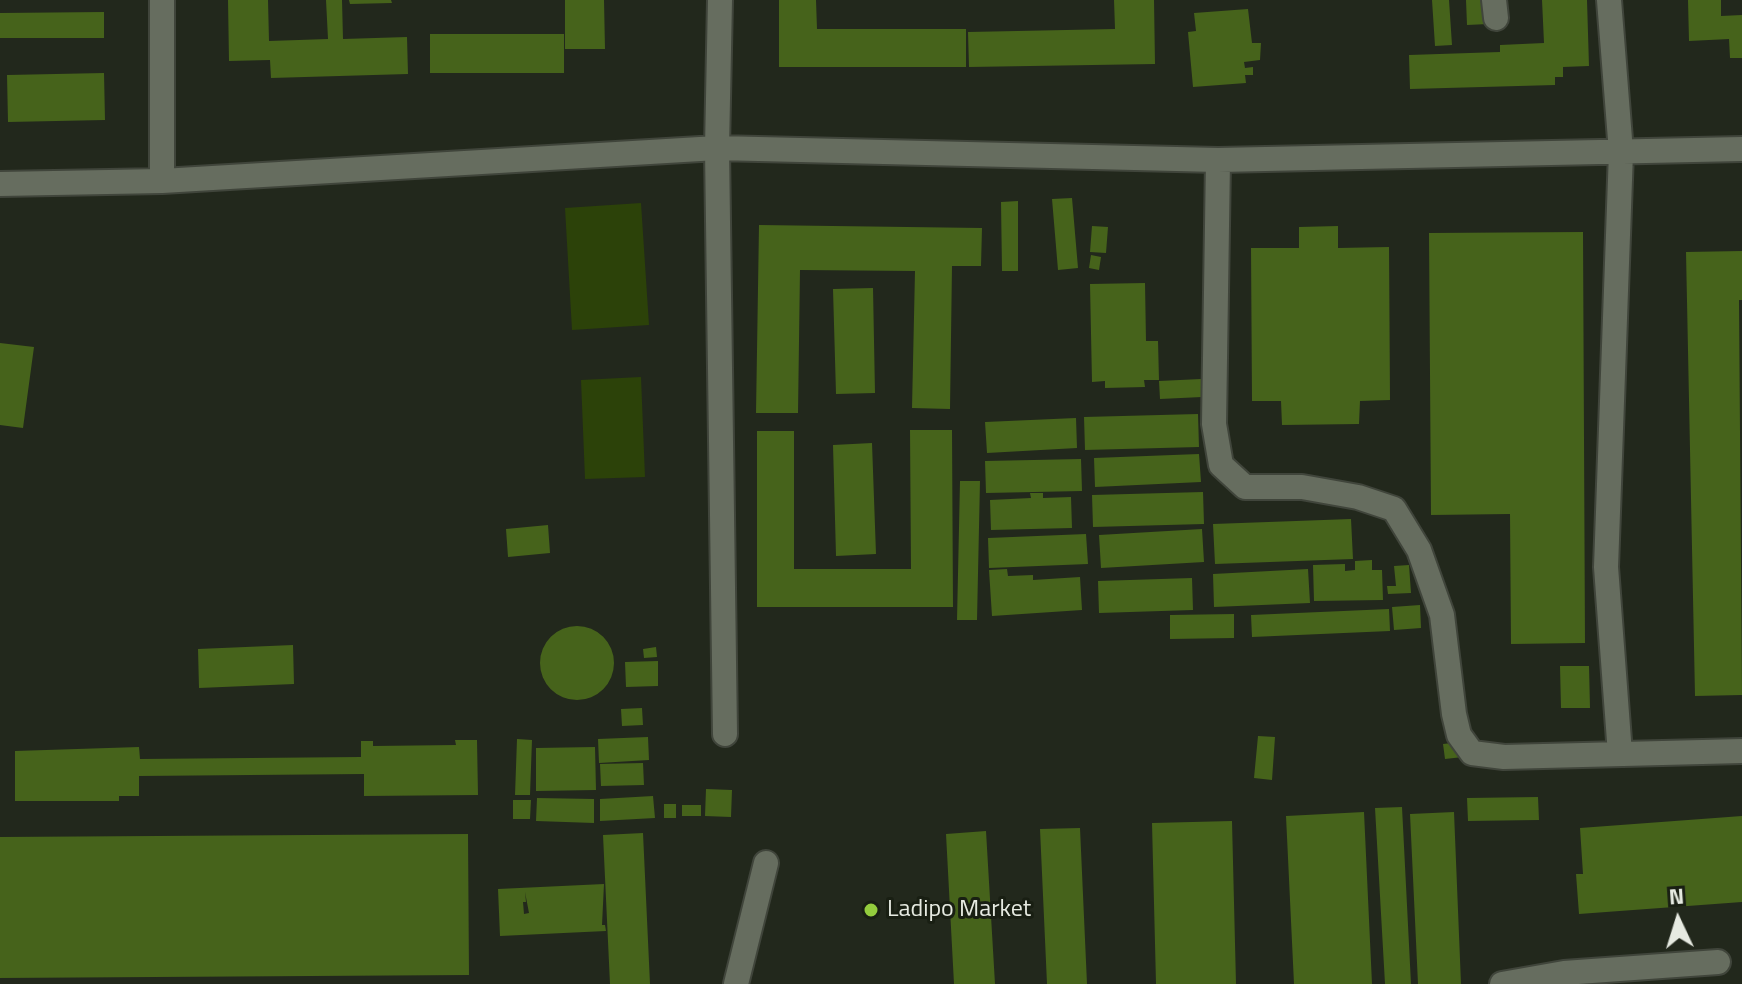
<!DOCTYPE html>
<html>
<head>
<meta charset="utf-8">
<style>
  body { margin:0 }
  #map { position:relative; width:1742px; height:984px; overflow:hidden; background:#22281c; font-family:"Titillium Web",sans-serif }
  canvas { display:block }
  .north { position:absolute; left:1638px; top:880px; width:80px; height:80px; -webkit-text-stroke:6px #191f13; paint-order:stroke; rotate:356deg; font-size:22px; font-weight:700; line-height:32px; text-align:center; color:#e6eae1 }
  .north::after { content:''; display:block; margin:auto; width:28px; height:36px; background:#e6eae1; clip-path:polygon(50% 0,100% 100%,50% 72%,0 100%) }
</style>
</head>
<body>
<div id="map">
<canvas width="1742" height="984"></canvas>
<div class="north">N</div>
</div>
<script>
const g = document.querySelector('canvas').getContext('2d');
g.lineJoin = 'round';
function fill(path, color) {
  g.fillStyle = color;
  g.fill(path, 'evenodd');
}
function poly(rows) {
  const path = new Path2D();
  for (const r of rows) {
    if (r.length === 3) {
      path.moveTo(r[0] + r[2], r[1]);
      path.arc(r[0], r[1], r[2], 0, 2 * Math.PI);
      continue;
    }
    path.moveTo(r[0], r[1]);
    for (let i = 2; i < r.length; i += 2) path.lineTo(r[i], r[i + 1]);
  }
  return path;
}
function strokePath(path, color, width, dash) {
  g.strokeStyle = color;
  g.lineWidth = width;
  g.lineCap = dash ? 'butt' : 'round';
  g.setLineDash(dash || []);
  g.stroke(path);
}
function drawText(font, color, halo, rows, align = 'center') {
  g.font = font + ' "Titillium Web",sans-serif';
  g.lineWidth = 6;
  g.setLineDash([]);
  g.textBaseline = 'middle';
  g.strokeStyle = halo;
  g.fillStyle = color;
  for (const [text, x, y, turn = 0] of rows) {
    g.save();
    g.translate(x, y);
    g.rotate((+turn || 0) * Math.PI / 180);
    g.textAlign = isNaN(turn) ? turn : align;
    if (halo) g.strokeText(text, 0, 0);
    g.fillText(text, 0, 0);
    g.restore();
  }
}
fill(poly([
  [641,203,649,325,572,330,565,208],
  [641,377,645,477,585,479,581,380]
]), '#2c4209');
fill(poly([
  [228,0,268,0,269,41,328,39,326,0,342,0,343,39,407,37,408,74,271,78,270,60,229,61],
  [349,0,391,0,392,3,350,4],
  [565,0,604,0,605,49,565,49],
  [779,0,816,0,817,29,966,29,966,67,779,67],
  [1114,0,1154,0,1155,64,969,67,968,32,1115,29],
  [1432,0,1449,0,1452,45,1435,46],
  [1466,0,1487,0,1488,24,1467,25],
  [1542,0,1587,0,1589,66,1563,67,1563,77,1555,77,1555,85,1410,89,1409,55,1500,52,1500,45,1544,43],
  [1688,0,1721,0,1721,16,1742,15,1742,58,1730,58,1729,39,1689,41],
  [1248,9,1252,43,1261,43,1260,60,1244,62,1245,68,1253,67,1253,75,1245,75,1246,83,1193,87,1188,32,1196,31,1194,13],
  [104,12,104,38,0,38,0,13],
  [430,34,564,34,564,73,430,73],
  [104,73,105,120,8,122,7,75],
  [1072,198,1078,268,1058,270,1052,199],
  [1018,201,1018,271,1002,271,1001,202],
  [759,225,982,228,981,266,952,266,950,409,912,408,915,271,800,270,798,413,756,413],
  [1092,226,1108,227,1106,253,1090,252],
  [1338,226,1338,248,1389,247,1390,400,1360,401,1359,424,1282,425,1281,401,1252,401,1251,248,1299,248,1299,227],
  [1583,232,1585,643,1511,644,1510,514,1431,515,1429,233],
  [1742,251,1742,300,1739,300,1742,695,1695,696,1686,252],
  [1091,255,1101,257,1099,270,1089,268],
  [1145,283,1146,341,1158,341,1159,380,1144,380,1145,387,1105,388,1105,381,1092,382,1090,284],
  [873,288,875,393,836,394,833,289],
  [0,343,34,347,23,428,0,425],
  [1201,379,1202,397,1160,399,1159,381],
  [1198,414,1199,447,1085,450,1084,417],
  [1076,418,1077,448,987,453,985,422],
  [910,430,952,430,953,607,757,607,757,431,794,431,794,569,911,569],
  [872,443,876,554,836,556,833,445],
  [1199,454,1201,482,1095,487,1094,458],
  [1081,459,1082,491,986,493,985,461],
  [960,481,980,481,977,620,957,620],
  [1203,492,1204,524,1093,527,1092,495],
  [1030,493,1043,493,1043,498,1071,497,1072,528,991,530,990,500,1031,498],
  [1351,519,1353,559,1215,564,1213,524],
  [548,525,550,553,508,557,506,529],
  [1202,529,1204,562,1101,568,1099,535],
  [1086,534,1088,564,989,568,988,538],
  [1372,560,1372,570,1382,570,1383,600,1314,601,1313,565,1345,564,1345,571,1355,570,1355,561],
  [1409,565,1411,593,1388,594,1387,586,1396,586,1394,566],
  [1007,569,1008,576,1033,575,1033,580,1080,577,1082,610,992,616,989,570],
  [1308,569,1310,603,1214,607,1213,574],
  [1192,578,1193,610,1099,613,1098,581],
  [1420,605,1421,628,1394,630,1392,607],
  [1389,609,1390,631,1252,637,1251,615],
  [1234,614,1234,638,1170,639,1170,615],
  [577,663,37],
  [293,645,294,684,199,688,198,649],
  [656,647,657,657,644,658,643,649],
  [658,661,658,686,626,687,625,662],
  [1560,666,1589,666,1590,708,1561,708],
  [642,708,643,725,622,726,621,709],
  [1258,736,1275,737,1272,780,1254,778],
  [648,737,649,760,599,763,598,739],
  [517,739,532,740,530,795,515,795],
  [455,740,477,740,478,795,364,796,364,774,139,776,139,796,119,796,119,801,15,801,15,751,139,747,140,759,361,757,361,741,373,741,373,746,456,745],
  [1461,742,1463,757,1445,759,1443,744],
  [595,747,596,790,536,791,536,748],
  [643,763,644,785,601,786,600,764],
  [706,789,732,790,731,817,705,816],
  [653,796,655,818,600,821,600,799],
  [1538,797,1539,820,1468,821,1467,798],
  [537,798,594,799,594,823,536,821],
  [513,800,531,800,530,819,513,819],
  [664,804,676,804,676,818,664,818],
  [682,805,701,805,701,816,682,816],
  [1402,807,1411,984,1385,984,1375,808],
  [1364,812,1372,984,1294,984,1286,816],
  [1454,812,1461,984,1418,984,1410,814],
  [1742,816,1742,902,1579,914,1576,874,1583,874,1580,828],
  [1232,821,1236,984,1156,984,1152,823],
  [1080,828,1087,984,1047,984,1040,829],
  [986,831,995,984,954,984,946,834],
  [643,833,650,984,610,984,603,835],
  [468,834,469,975,0,978,0,837],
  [604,884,602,925,605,925,606,931,500,936,498,889],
  [525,892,529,913,524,914,523,902,526,902]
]), '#46631b');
const minor = poly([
  [162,0,162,181,717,148,1218,160,1742,149],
  [720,0,717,148,725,734],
  [1494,0,1496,18],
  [1609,0,1621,152,1606,567,1620,754],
  [1218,160,1214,424,1221,465,1245,487,1302,487,1358,497,1394,509,1419,550,1442,615,1454,714,1459,735,1472,753,1504,757,1742,751],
  [0,184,162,181],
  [736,984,766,863],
  [1502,984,1564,973,1718,962]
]);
strokePath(minor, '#40453b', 28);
strokePath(minor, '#666d5f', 24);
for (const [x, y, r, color] of [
  [871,910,8,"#93cc3d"]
]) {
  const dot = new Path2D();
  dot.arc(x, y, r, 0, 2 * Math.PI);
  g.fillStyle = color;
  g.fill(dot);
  strokePath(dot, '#191f13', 3);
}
drawText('24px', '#e6eae1', '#191f13', [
  ["Ladipo Market",887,910]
], 'left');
</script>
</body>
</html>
